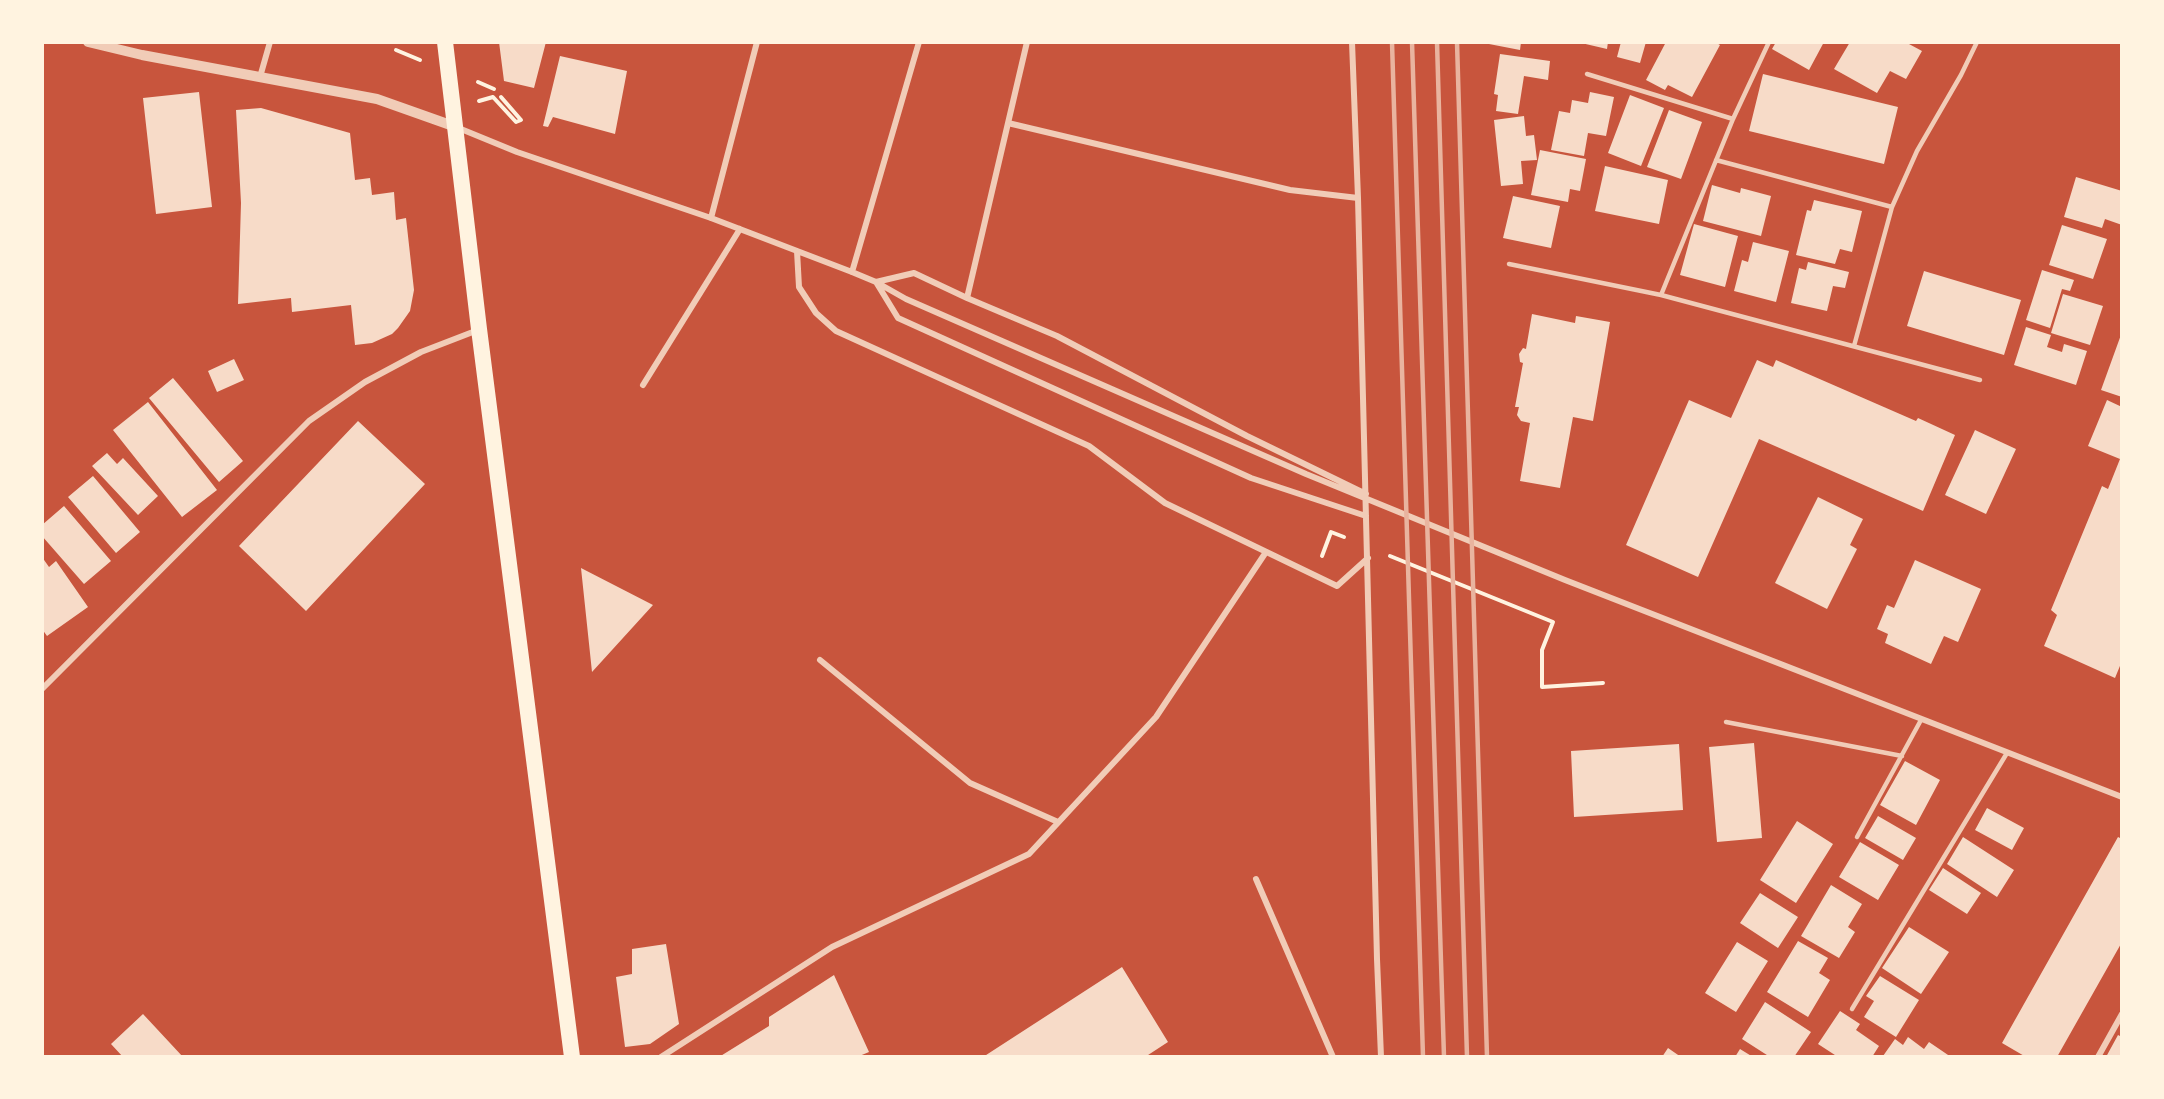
<!DOCTYPE html>
<html>
<head>
<meta charset="utf-8">
<style>
  body { margin:0 }
  #map { position:relative; width:2164px; height:1099px; overflow:hidden; background:#c8553d; font-family:Commissioner,sans-serif }
  canvas { display:block }
  .frame { position:absolute; inset:0; border:44px solid #fff3e0; pointer-events:none }
</style>
</head>
<body>
<div id="map">
<canvas width="2164" height="1099"></canvas>
<div class="frame"></div>
</div>
<script>
const g = document.querySelector('canvas').getContext('2d');
g.lineJoin = 'round';
function fill(path, color) {
  g.fillStyle = color;
  g.fill(path, 'evenodd');
}
function poly(rows) {
  const path = new Path2D();
  for (const r of rows) {
    path.moveTo(r[0], r[1]);
    for (let i = 2; i < r.length; i += 2) path.lineTo(r[i], r[i + 1]);
  }
  return path;
}
function strokePath(path, color, width, dash) {
  g.strokeStyle = color;
  g.lineWidth = width;
  g.lineCap = dash ? 'butt' : 'round';
  g.setLineDash(dash || []);
  g.stroke(path);
}
fill(poly([
  [499,42,546,42,534,88,504,81],
  [1490,42,1521,42,1520,50,1489,44],
  [1577,42,1608,42,1607,49],
  [1621,42,1646,42,1640,63,1617,57],
  [1666,42,1715,42,1720,45,1692,97,1668,85,1665,90,1646,80],
  [1776,42,1824,42,1809,70,1772,49],
  [1850,42,1910,42,1909,44,1922,51,1906,79,1890,71,1877,93,1834,69],
  [1500,54,1550,61,1548,80,1524,76,1518,114,1496,111,1498,95,1494,94],
  [560,56,627,71,615,134,553,117,548,127,543,126],
  [1763,74,1898,107,1884,164,1749,131],
  [199,92,212,207,156,214,143,98],
  [1590,92,1614,97,1606,136,1588,133,1584,156,1551,150,1559,111,1570,113,1572,100,1588,103],
  [1630,95,1664,108,1641,166,1608,153],
  [261,108,350,133,355,180,370,178,372,195,394,192,396,220,406,218,414,290,410,311,398,328,392,334,372,343,355,345,351,305,292,312,291,298,238,304,241,203,236,110],
  [1669,110,1702,122,1681,179,1647,167],
  [1524,116,1526,136,1534,135,1537,160,1521,161,1523,184,1501,186,1494,120],
  [1540,150,1586,159,1580,191,1570,189,1568,202,1531,195],
  [1605,166,1668,180,1659,224,1595,211],
  [2076,177,2122,191,2122,225,2105,219,2102,228,2064,217],
  [1712,185,1740,193,1741,188,1771,196,1761,236,1703,221],
  [1513,196,1560,206,1551,248,1503,238],
  [1814,200,1862,211,1852,252,1840,249,1835,264,1796,255,1807,210,1811,211],
  [1694,224,1738,236,1725,287,1680,275],
  [2062,225,2107,239,2093,279,2049,265],
  [1753,242,1789,251,1776,302,1734,291,1742,260,1748,262],
  [1808,262,1849,272,1845,288,1833,286,1827,311,1791,303,1799,268,1806,270],
  [2042,270,2074,280,2070,291,2062,289,2050,328,2026,320],
  [1924,271,2021,300,2004,355,1907,326],
  [2063,294,2103,306,2090,345,2051,333],
  [1532,314,1575,323,1576,316,1610,322,1593,421,1573,417,1560,488,1520,481,1530,423,1521,421,1517,415,1519,407,1515,407,1523,363,1520,362,1519,354,1523,348,1526,349],
  [2026,327,2051,335,2047,347,2062,352,2064,344,2087,351,2076,385,2014,365],
  [2122,332,2122,397,2101,390],
  [234,359,244,380,217,392,208,371],
  [1757,360,1773,367,1776,360,1916,421,1918,418,1955,435,1923,511,1759,439,1698,577,1626,545,1689,400,1731,418],
  [173,378,243,461,219,482,149,398],
  [2107,400,2122,407,2122,661,2115,678,2044,646,2057,615,2051,610,2102,486,2108,489,2120,459,2088,446],
  [148,402,217,490,182,517,113,430],
  [358,421,425,484,306,611,239,546],
  [1975,430,2016,449,1986,514,1945,495],
  [107,453,117,464,123,458,158,496,138,515,92,466],
  [93,476,140,532,116,553,68,497],
  [1818,497,1863,519,1850,545,1857,549,1827,609,1775,583],
  [64,506,111,561,84,584,42,536,42,525],
  [42,557,49,567,56,561,88,607,47,636,42,629],
  [1915,560,1981,589,1958,642,1944,636,1931,664,1885,643,1888,634,1877,629,1887,605,1894,608],
  [581,568,653,605,592,672],
  [1754,743,1762,838,1717,842,1709,747],
  [1679,744,1683,810,1574,817,1571,751],
  [1905,761,1940,780,1916,825,1880,805],
  [1987,808,2024,828,2012,850,1975,830],
  [1878,816,1916,838,1903,860,1865,838],
  [1797,821,1833,844,1796,903,1760,880],
  [1963,837,2014,870,1997,897,1947,864],
  [2118,837,2122,839,2122,942,2057,1057,2026,1057,2002,1043],
  [1860,842,1899,865,1878,900,1839,877],
  [1943,868,1981,893,1967,914,1929,890],
  [1831,885,1862,904,1848,927,1855,932,1839,958,1801,936],
  [1760,893,1798,917,1778,948,1740,923],
  [1909,927,1949,952,1921,994,1882,968],
  [1798,941,1828,958,1819,973,1830,980,1808,1017,1767,992],
  [1737,942,1768,961,1736,1012,1705,993],
  [666,944,679,1024,650,1044,625,1047,616,977,632,974,632,949],
  [1122,967,1168,1042,1145,1057,983,1057],
  [834,975,869,1052,857,1057,719,1057,769,1026,769,1017],
  [1880,976,1919,1000,1896,1037,1864,1017,1874,1001,1866,996],
  [1765,1002,1811,1032,1794,1057,1770,1057,1742,1039],
  [1840,1011,1860,1024,1856,1030,1879,1046,1872,1057,1838,1057,1818,1044],
  [143,1014,183,1057,123,1057,111,1044],
  [2118,1035,2122,1037,2122,1057,2106,1057],
  [1908,1037,1924,1049,1929,1042,1951,1057,1883,1056,1895,1039,1903,1045],
  [1668,1048,1681,1057,1662,1057],
  [1740,1049,1753,1057,1735,1057]
]), '#f7dbc8');
strokePath(poly([
  [396,50,420,60],
  [478,82,494,89],
  [479,101,493,97,516,122,521,120,501,97],
  [1322,556,1331,532,1344,537],
  [1390,556,1553,622,1542,650,1542,687,1603,683]
]), '#fff3e0', 4);
strokePath(poly([
  [1587,74,1733,119],
  [1716,160,1892,207],
  [1509,264,1661,295,1980,380],
  [1661,295,1733,119,1769,42],
  [1854,346,1892,207,1917,151,1961,75,1977,42],
  [1726,722,1902,756],
  [1857,837,1921,720],
  [1852,1009,2007,753]
]), '#f1ccb7', 4.5);
strokePath(poly([
  [1352,42,1358,198,1377,959,1381,1057],
  [260,77,270,42],
  [1008,123,1290,190,1358,198],
  [456,127,517,152,711,218,852,272,876,282,906,299,1306,474,1565,580,2122,797],
  [711,218,757,42],
  [797,251,799,287,816,313,836,331,1089,446,1165,503,1337,586,1368,558],
  [852,272,919,42],
  [967,298,1027,42],
  [643,385,740,229],
  [1366,494,1247,436,1057,336,967,298,914,273,876,282,898,318,1251,478,1366,516],
  [820,660,970,783,1058,822],
  [42,689,309,421,365,382,421,352,478,330],
  [1256,879,1333,1057],
  [661,1057,832,947,1029,854,1156,717,1266,552],
  [2098,1057,2122,1014]
]), '#f1ccb7', 6);
strokePath(poly([
  [88,42,142,55,377,99,456,127]
]), '#f1ccb7', 10);
strokePath(poly([
  [445,42,479,329,572,1057]
]), '#fff3e0', 16);
strokePath(poly([
  [1392,42,1423,1057],
  [1412,42,1444,1057],
  [1437,42,1467,1057],
  [1457,42,1487,1057]
]), '#e9b49f', 4.5);
</script>
</body>
</html>
